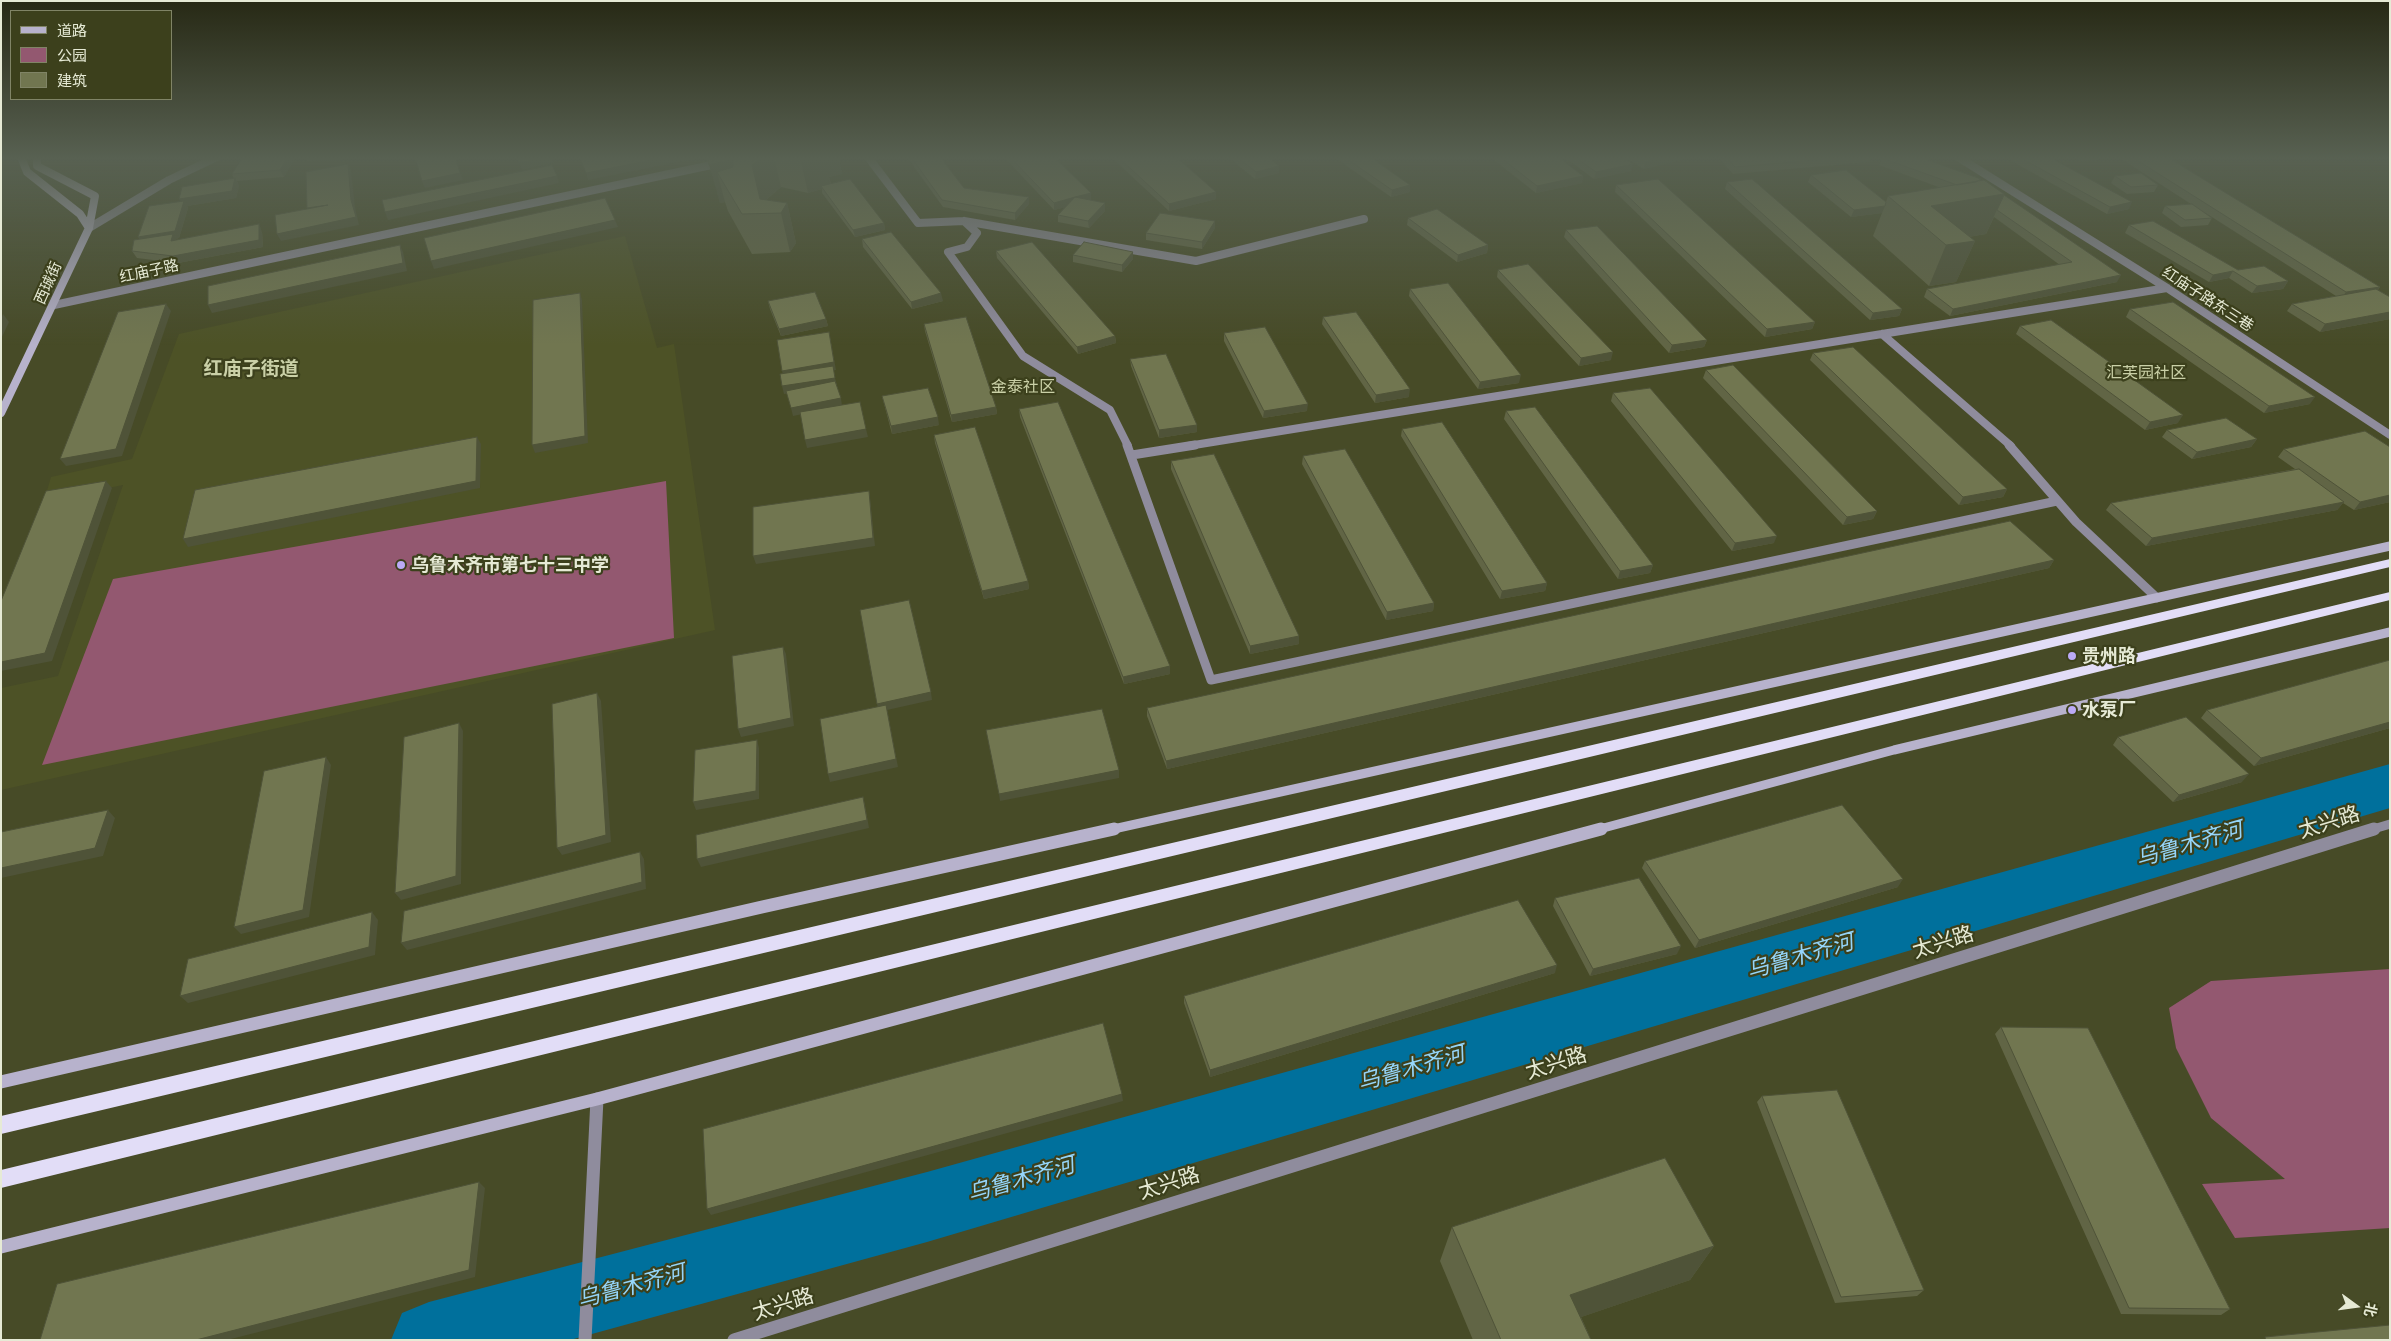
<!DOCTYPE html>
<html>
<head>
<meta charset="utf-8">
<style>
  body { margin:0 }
  #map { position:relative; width:2391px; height:1341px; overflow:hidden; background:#474b27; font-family:Barlow,"Noto Sans SC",sans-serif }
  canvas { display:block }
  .frame { position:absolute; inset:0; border:2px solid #e6ead5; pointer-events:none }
  .legend { position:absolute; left:10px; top:10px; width:162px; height:90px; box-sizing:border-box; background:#3c401c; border:1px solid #808466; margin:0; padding:6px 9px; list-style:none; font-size:15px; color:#e6ead5 }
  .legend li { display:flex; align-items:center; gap:10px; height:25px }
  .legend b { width:25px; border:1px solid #808466 }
  .north { position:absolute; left:2331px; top:1281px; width:50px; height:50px; -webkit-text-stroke:4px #3c401c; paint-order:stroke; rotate:104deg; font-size:14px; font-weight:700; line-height:20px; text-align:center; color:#e6ead5 }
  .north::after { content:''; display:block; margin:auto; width:18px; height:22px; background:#e6ead5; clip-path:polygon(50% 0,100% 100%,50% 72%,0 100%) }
</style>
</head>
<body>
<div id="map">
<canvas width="2391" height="1341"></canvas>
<div class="frame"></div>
<ul class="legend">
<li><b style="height:6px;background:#b7b2cc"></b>道路</li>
<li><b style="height:14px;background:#935870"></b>公园</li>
<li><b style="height:14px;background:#717650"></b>建筑</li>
</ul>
<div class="north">北</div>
</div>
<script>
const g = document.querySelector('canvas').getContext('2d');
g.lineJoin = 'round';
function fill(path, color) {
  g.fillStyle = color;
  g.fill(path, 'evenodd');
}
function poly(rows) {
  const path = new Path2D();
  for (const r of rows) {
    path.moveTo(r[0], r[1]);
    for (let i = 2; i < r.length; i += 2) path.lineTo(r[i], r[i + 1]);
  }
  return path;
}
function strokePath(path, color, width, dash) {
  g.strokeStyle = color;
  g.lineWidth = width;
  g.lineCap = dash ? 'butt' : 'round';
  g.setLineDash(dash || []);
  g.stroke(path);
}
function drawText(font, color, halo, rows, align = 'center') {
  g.font = font + ' Barlow,"Noto Sans SC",sans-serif';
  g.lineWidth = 4.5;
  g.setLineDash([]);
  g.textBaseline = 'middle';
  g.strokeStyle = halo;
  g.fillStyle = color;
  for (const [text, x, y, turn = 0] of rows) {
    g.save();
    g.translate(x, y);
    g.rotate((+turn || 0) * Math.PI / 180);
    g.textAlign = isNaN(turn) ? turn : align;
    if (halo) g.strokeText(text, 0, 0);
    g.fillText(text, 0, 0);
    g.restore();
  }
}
fill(poly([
  [625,236,657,348,674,344,715,630,1,790,1,688,58,676,123,485,44,501,51,477,132,459,179,334]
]), '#4d5226');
fill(poly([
  [666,481,674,638,42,765,113,579],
  [2390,969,2390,1228,2235,1238,2202,1184,2285,1179,2211,1118,2176,1048,2169,1008,2211,981]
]), '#935870');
fill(poly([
  [2390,764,2390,808,927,1242,570,1340,391,1340,402,1313,429,1302,927,1172,2390,764]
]), '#00709c');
strokePath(poly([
  [868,157,918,223,964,221,1196,261,1364,219],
  [1958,157,2167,288,2390,435],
  [964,221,977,233,967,247,948,252,1023,356,1110,410,1128,446],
  [1882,334,2011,446],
  [1188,446,2167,288]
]), '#8f8c9d', 8);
strokePath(poly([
  [1127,445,1211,680,2057,501],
  [2009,445,2076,522,2157,598],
  [1132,455,1195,445],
  [2370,830,2390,824]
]), '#8f8c9d', 9);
strokePath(poly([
  [585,1340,597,1099],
  [734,1340,2374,829]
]), '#8f8c9d', 13);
strokePath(poly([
  [89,228,169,180,217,157],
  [54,305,749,157]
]), '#8f8c9d', 8);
strokePath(poly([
  [21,157,27,172,80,214,89,228],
  [1,413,89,228,95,196,37,166,37,157]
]), '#b7b2cc', 8);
strokePath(poly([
  [1109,830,2390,546],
  [1596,830,1894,750,2390,632]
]), '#b7b2cc', 9);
strokePath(poly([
  [1,1082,762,907,1114,829],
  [1,1247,597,1099,1601,829]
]), '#b7b2cc', 13);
fill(poly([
  [2390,559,2390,567,1,1134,1,1116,2390,559],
  [2390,592,2390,600,1,1188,1,1170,2390,592]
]), '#e2ddf7');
fill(poly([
  [246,157,292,157,294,160,284,177,237,181,239,186,236,198,187,206,188,208,179,238,175,239,176,240,262,232,263,247,178,263,137,258,132,251,139,239,180,202,234,179,232,174],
  [305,157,344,157,342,160,307,161],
  [708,157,839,157,842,174,829,177,831,183,884,223,885,230,855,237,822,193,822,189,808,193,781,187,766,200,787,203,796,243,790,252,752,254,728,211,725,202,720,203],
  [907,157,940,157,964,188,1029,204,1015,220,943,207],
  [1004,157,1054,157,1091,193,1091,200,1105,203,1105,211,1089,228,1058,222,1058,215,1065,207,1054,210],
  [1111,157,1176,157,1216,192,1216,199,1169,211],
  [1228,157,1268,157,1279,166,1279,173,1255,179],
  [1334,157,1370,157,1410,185,1410,192,1391,197],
  [1495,157,1558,157,1583,176,1582,183,1536,193,1494,160],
  [1564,157,1623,157,1631,171,1594,179],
  [1624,157,1683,157,1682,160,1644,169],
  [1722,157,1872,157,1870,162,1733,174,1721,161],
  [2007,157,2049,157,2129,209,2107,214,2006,158],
  [2076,157,2117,157,2082,161],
  [2125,157,2167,157,2380,287,2378,290,2390,297,2390,319,2320,332,2287,311,2292,304,2336,296,2204,212,2212,218,2208,225,2181,227,2162,213,2165,206,2191,204,2123,160],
  [1882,158,1980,181,2004,195,2117,282,1950,316,1924,297,1927,289,2060,265,1994,217,1986,234,1968,237,1975,241,1956,282,1929,286,1873,236,1882,213,1851,217,1808,182,1811,175,1886,202,1888,196,1941,188,1879,165],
  [2115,176,2158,185,2154,192,2127,194,2111,183],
  [1727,182,1902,309,1899,316,1870,320,1725,189],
  [1616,185,1815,322,1812,329,1765,337,1615,192],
  [1408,218,1488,245,1487,253,1457,262,1407,225],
  [1215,221,1215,228,1202,249,1146,240,1146,233],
  [2129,225,2238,270,2288,281,2283,289,2252,293,2229,278,2209,282,2125,233],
  [1566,230,1707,340,1704,347,1669,353,1564,237],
  [862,239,943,301,912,309,863,247],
  [996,251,1115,336,1116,343,1078,354,997,258],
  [1073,255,1133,259,1122,272,1073,262],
  [1498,270,1611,360,1579,366,1497,277],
  [1410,289,1519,383,1478,389,1409,296],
  [768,301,826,319,828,326,781,336,770,309],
  [2130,309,2310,404,2264,413,2126,317],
  [1323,317,1409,397,1375,403,1322,324],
  [924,324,996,407,997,414,952,422,925,331],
  [2020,326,2178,423,2145,430,2016,334],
  [1224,333,1307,411,1263,418,1224,341],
  [1813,353,2007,489,2003,497,1959,505,1810,360],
  [1130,359,1197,425,1197,432,1159,438,1131,366],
  [1706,370,1877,511,1873,519,1843,525,1703,378],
  [1613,393,1774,543,1732,551,1611,401],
  [882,396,939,425,892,434],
  [1019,409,1170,674,1124,684,1020,417],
  [1506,411,1653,565,1650,573,1618,579,1504,419],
  [1402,429,1547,583,1545,591,1500,599,1401,436],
  [2167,430,2257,439,2251,447,2192,459,2162,437],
  [934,435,1028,581,1029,589,984,599,935,443],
  [2390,447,2390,502,2354,510,2343,503,2337,510,2146,546,2106,510,2111,503,2295,469,2278,457,2284,449],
  [1303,456,1434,603,1433,611,1386,620,1302,464],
  [1171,461,1299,636,1299,644,1250,654,1171,469],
  [2054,560,2049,568,1167,769,1147,716,1147,708],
  [2390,660,2390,728,2254,766,2201,718,2207,710],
  [2118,737,2242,782,2173,802,2113,745],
  [1645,861,1898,887,1695,948,1642,868],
  [1555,898,1677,954,1590,976,1553,906],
  [1555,973,1210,1077,1184,1003,1184,996],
  [2001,1027,2230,1309,2221,1315,2121,1314,1995,1034],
  [1762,1096,1924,1290,1917,1296,1835,1303,1757,1102],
  [1452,1227,1714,1246,1690,1280,1581,1317,1591,1340,1473,1340,1440,1261]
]), '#616545');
fill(poly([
  [102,157,125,157,103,159],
  [288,157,292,157,294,160,284,177,280,170],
  [455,157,463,180,425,188,422,181],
  [548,157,552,157,554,163,522,170,519,163],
  [667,157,704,157,588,180,586,173],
  [762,157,774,157,781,187,761,204,752,165],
  [800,157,839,157,842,174,829,177,831,187,821,186,822,189,808,193],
  [1668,157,1683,157,1682,160,1644,169,1645,162],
  [2084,157,2117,157,2082,161],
  [733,159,743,198,717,172,725,202,720,203,709,165],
  [348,164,351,171,355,207,359,225,281,241,277,234,351,200],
  [1633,164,1631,171,1594,179,1596,172],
  [1279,166,1279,173,1255,179,1256,172],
  [557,176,559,183,388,220,385,212],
  [1583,176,1582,183,1536,193,1537,186],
  [235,178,239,186,236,198,187,206,188,208,179,238,175,239,177,241,171,241,142,244,138,237,183,206,179,199],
  [1410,185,1410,192,1391,197,1392,190],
  [1216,192,1216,199,1169,211,1169,204],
  [1091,193,1091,200,1075,197],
  [2004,194,1986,234,1941,241,1931,206],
  [1029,197,1029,204,1015,220,1015,213],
  [1075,197,1075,205,1054,210,1054,203],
  [2132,202,2129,209,2107,214,2110,207],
  [787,203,796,243,790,252,781,213],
  [1105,203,1105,211,1089,228,1088,221],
  [1885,206,1882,213,1851,217,1854,210],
  [615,220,618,227,434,269,431,261],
  [1215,221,1215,228,1202,249,1202,242],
  [884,223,885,230,855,237,853,230],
  [259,224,262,232,263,247,178,263,173,256],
  [1975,241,1956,282,1929,286,1946,245],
  [400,245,403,252,407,271,212,313,208,305],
  [1488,245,1487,253,1457,262,1458,255],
  [1133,252,1133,259,1122,272,1122,265],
  [2233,271,2229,278,2209,282,2213,275],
  [2121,275,2117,282,1950,316,1953,309],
  [2288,281,2283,289,2252,293,2257,286],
  [2380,287,2374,294,2341,299,2346,292],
  [580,293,582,300,588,443,535,453,532,445],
  [941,293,943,301,912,309,911,302],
  [166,304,171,311,122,456,66,466,60,459],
  [1902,309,1899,316,1870,320,1873,313],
  [2390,312,2390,319,2320,332,2325,324],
  [3,314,9,322,1,339,1,319],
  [826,319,828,326,781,336,779,329],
  [1815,322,1812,329,1765,337,1767,329],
  [829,332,836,370,784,378,782,371],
  [1115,336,1116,343,1078,354,1077,347],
  [1707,340,1704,347,1669,353,1672,345],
  [1613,352,1611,360,1579,366,1581,358],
  [1521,375,1519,383,1478,389,1480,382],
  [835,378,837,385,784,394,782,386],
  [1410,389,1409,397,1375,403,1376,395],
  [2315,397,2310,404,2264,413,2269,406],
  [841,398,842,406,793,416,791,408],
  [1308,404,1307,411,1263,418,1264,411],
  [996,407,997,414,952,422,951,415],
  [2183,415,2178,423,2145,430,2150,422],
  [938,417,939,425,892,434,891,426],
  [1197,425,1197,432,1159,438,1159,430],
  [866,429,868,437,807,448,805,440],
  [477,437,481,444,480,488,188,547,183,539],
  [2257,439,2251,447,2192,459,2197,452],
  [106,481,112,488,52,661,1,671,1,662],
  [2007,489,2003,497,1959,505,1963,497],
  [869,491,870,499,875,546,756,564,753,556],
  [2390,495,2390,502,2354,510,2360,502],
  [2344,502,2337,510,2146,546,2152,538],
  [1877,511,1873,519,1843,525,1847,517],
  [1777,536,1774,543,1732,551,1735,543],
  [2054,560,2049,568,1167,769,1166,761],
  [1653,565,1650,573,1618,579,1620,571],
  [1028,581,1029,589,984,599,982,591],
  [1547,583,1545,591,1500,599,1502,591],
  [1434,603,1433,611,1386,620,1387,612],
  [1299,636,1299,644,1250,654,1250,646],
  [783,647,786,654,794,726,741,737,738,729],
  [1170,666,1170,674,1124,684,1123,677],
  [931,692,932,700,887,710,898,767,830,782,828,774,879,712,877,704],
  [597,693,601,701,611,842,562,855,557,848],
  [2390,722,2390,728,2254,766,2261,758],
  [459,723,463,731,461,884,401,900,395,893],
  [757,740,759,748,759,799,696,810,693,802],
  [326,757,331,765,309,917,241,934,234,927],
  [1119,770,1119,778,1000,801,999,794],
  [2249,774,2242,782,2173,802,2179,795],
  [863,797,865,805,869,828,701,867,697,859],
  [108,810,115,818,103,856,1,878,1,868],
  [640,852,644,859,646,889,407,950,401,943],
  [1903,879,1898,887,1695,948,1699,940],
  [372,912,378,920,375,955,188,1003,180,996],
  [1681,946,1677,954,1590,976,1593,969],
  [1557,965,1555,973,1210,1077,1210,1070],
  [1122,1094,1123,1101,711,1215,707,1209],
  [479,1182,485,1188,475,1277,227,1340,196,1340],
  [1714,1246,1690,1280,1552,1327,1570,1295]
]), '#4f5338');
const building = poly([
  [243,157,288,157,280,170,232,174,243,157],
  [415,157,455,157,460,173,422,181,415,157],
  [518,157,548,157,519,163,518,157],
  [597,157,667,157,586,173,581,160,597,157],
  [708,157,762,157,752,165,760,199,787,203,781,213,742,214,717,172,733,167,733,159,709,165,708,157],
  [911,157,940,157,964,188,1029,197,1015,213,942,200,911,157],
  [1010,157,1054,157,1091,193,1075,197,1105,203,1088,221,1058,215,1075,197,1054,203,1010,157],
  [1118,157,1176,157,1216,192,1169,204,1118,157],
  [1237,157,1268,157,1279,166,1256,172,1237,157],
  [1344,157,1370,157,1410,185,1392,190,1344,157],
  [1500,157,1558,157,1583,176,1537,186,1500,157],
  [1575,157,1623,157,1633,164,1596,172,1575,157],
  [1637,157,1668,157,1645,162,1637,157],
  [1726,157,1852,157,1735,167,1726,157],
  [1884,157,1919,157,1981,179,1976,182,1957,185,1882,158,1884,157],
  [2019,157,2049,157,2132,202,2110,207,2019,157],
  [2132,157,2167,157,2380,287,2346,292,2132,157],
  [348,164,351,200,356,217,277,234,275,215,328,205,307,208,306,172,348,164],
  [552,165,557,176,385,212,382,200,552,165],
  [1846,170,1886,202,1885,206,1854,210,1811,175,1846,170],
  [2141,173,2158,185,2131,187,2115,176,2141,173],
  [235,178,232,191,179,199,182,187,235,178],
  [850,179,884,223,853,230,821,186,850,179],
  [1658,179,1815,322,1767,329,1616,185,1658,179],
  [1752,179,1902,309,1873,313,1727,182,1752,179],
  [1984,180,2004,194,1931,206,1975,241,1946,245,1888,196,1984,180],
  [2004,195,2121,275,1953,309,1927,289,2072,262,1997,210,2004,195],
  [605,198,615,220,431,261,424,238,605,198],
  [184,201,175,231,138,237,149,206,184,201],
  [2192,204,2212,218,2185,220,2165,206,2192,204],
  [1437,209,1488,245,1458,255,1408,218,1437,209],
  [1160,213,1215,221,1202,242,1146,233,1160,213],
  [2153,221,2238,270,2264,266,2288,281,2257,286,2233,271,2213,275,2129,225,2153,221],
  [259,224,259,240,173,256,132,251,134,240,173,234,171,241,259,224],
  [1597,226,1707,340,1672,345,1566,230,1597,226],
  [891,232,941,293,911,302,862,239,891,232],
  [1032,242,1115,336,1077,347,996,251,1032,242],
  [1084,242,1133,252,1122,265,1073,255,1084,242],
  [400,245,403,263,208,305,208,286,400,245],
  [1528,264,1613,352,1581,358,1498,270,1528,264],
  [1448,283,1521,375,1480,382,1410,289,1448,283],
  [2376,289,2390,297,2390,312,2325,324,2292,304,2376,289],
  [815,292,826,319,779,329,768,301,815,292],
  [580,293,585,436,532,445,533,300,580,293],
  [2173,302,2315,397,2269,406,2130,309,2173,302],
  [166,304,116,449,60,459,118,312,166,304],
  [1356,312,1410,389,1376,395,1323,317,1356,312],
  [966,317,996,407,951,415,924,324,966,317],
  [2051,320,2183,415,2150,422,2020,326,2051,320],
  [1265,327,1308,404,1264,411,1224,333,1265,327],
  [829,332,834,362,782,371,777,340,829,332],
  [1853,347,2007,489,1963,497,1813,353,1853,347],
  [1166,354,1197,425,1159,430,1130,359,1166,354],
  [1733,365,1877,511,1847,517,1706,370,1733,365],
  [833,366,835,378,782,386,780,374,833,366],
  [835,381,841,398,791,408,786,391,835,381],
  [928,388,938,417,891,426,882,396,928,388],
  [1650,388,1777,536,1735,543,1613,393,1650,388],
  [860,402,866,429,805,440,800,412,860,402],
  [1058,402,1170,666,1123,677,1019,409,1058,402],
  [1535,407,1653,565,1620,571,1506,411,1535,407],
  [2226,418,2257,439,2197,452,2167,430,2226,418],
  [1442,422,1547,583,1502,591,1402,429,1442,422],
  [975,427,1028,581,982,591,934,435,975,427],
  [2365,431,2390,447,2390,495,2360,502,2284,449,2365,431],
  [477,437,476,481,183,539,195,490,477,437],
  [1345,449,1434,603,1387,612,1303,456,1345,449],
  [1214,454,1299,636,1250,646,1171,461,1214,454],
  [2299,469,2344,502,2152,538,2111,503,2299,469],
  [106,481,45,653,1,662,1,601,46,491,106,481],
  [869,491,873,538,753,556,753,507,869,491],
  [2010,521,2054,560,1166,761,1147,708,2010,521],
  [909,600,931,692,877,704,860,610,909,600],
  [783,647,791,718,738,729,732,656,783,647],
  [2390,660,2390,722,2261,758,2207,710,2390,660],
  [597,693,606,835,557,848,552,704,597,693],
  [886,705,896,759,828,774,820,719,886,705],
  [1102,709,1119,770,999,794,986,730,1102,709],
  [2186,717,2249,774,2179,795,2118,737,2186,717],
  [459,723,456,876,395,893,404,737,459,723],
  [757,740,756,791,693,802,695,750,757,740],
  [326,757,303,910,234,927,264,771,326,757],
  [863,797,867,820,697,859,696,835,863,797],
  [1842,805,1903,879,1699,940,1645,861,1842,805],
  [108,810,95,848,1,868,1,832,108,810],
  [640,852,642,882,401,943,404,911,640,852],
  [1639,878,1681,946,1593,969,1555,898,1639,878],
  [1518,900,1557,965,1210,1070,1184,996,1518,900],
  [372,912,369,947,180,996,188,959,372,912],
  [1103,1023,1122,1094,707,1209,703,1129,1103,1023],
  [2001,1027,2088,1028,2230,1309,2129,1308,2001,1027],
  [1837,1090,1924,1290,1841,1297,1762,1096,1837,1090],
  [1665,1158,1714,1246,1570,1295,1591,1340,1501,1340,1452,1227,1665,1158],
  [479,1182,469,1270,196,1340,40,1340,57,1284,479,1182],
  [2390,1325,2390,1340,2266,1340,2265,1337,2390,1325]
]);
fill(building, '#717650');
strokePath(building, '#4f5338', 1);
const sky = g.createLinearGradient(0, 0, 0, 345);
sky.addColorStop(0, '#272915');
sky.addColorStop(0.46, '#586152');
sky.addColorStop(1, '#58615200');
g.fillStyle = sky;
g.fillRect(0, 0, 2391, 345);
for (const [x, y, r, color] of [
  [401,565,5,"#bbaaf6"],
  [2072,656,5,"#bbaaf6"],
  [2072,710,5,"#bbaaf6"]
]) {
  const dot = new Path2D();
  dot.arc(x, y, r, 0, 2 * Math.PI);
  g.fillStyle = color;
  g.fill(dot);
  strokePath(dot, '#3c401c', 2);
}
drawText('15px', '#e6ead5', '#3c401c', [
  ["红庙子路",149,271,-12],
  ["西珹街",48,283,-66],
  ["红庙子路东三巷",2208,299,33]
]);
drawText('16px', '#cad0a7', '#3c401c', [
  ["汇芙园社区",2146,373],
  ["金泰社区",1023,387]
]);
drawText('bold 18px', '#e6ead5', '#3c401c', [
  ["乌鲁木齐市第七十三中学",411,565],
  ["贵州路",2082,656],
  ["水泵厂",2082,710]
], 'left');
drawText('bold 19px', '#cad0a7', '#3c401c', [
  ["红庙子街道",251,369]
]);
drawText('21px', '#e6ead5', '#3c401c', [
  ["太兴路",2329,822,-17],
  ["太兴路",1943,942,-17],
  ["太兴路",1556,1063,-17],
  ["太兴路",1169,1183,-17],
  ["太兴路",783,1304,-17]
]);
drawText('italic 22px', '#95d5fa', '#3c401c', [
  ["乌鲁木齐河",2189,844,-16],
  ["乌鲁木齐河",1800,956,-16],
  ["乌鲁木齐河",1411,1068,-16],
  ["乌鲁木齐河",1021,1179,-16],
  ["乌鲁木齐河",631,1286,-15]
]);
</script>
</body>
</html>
